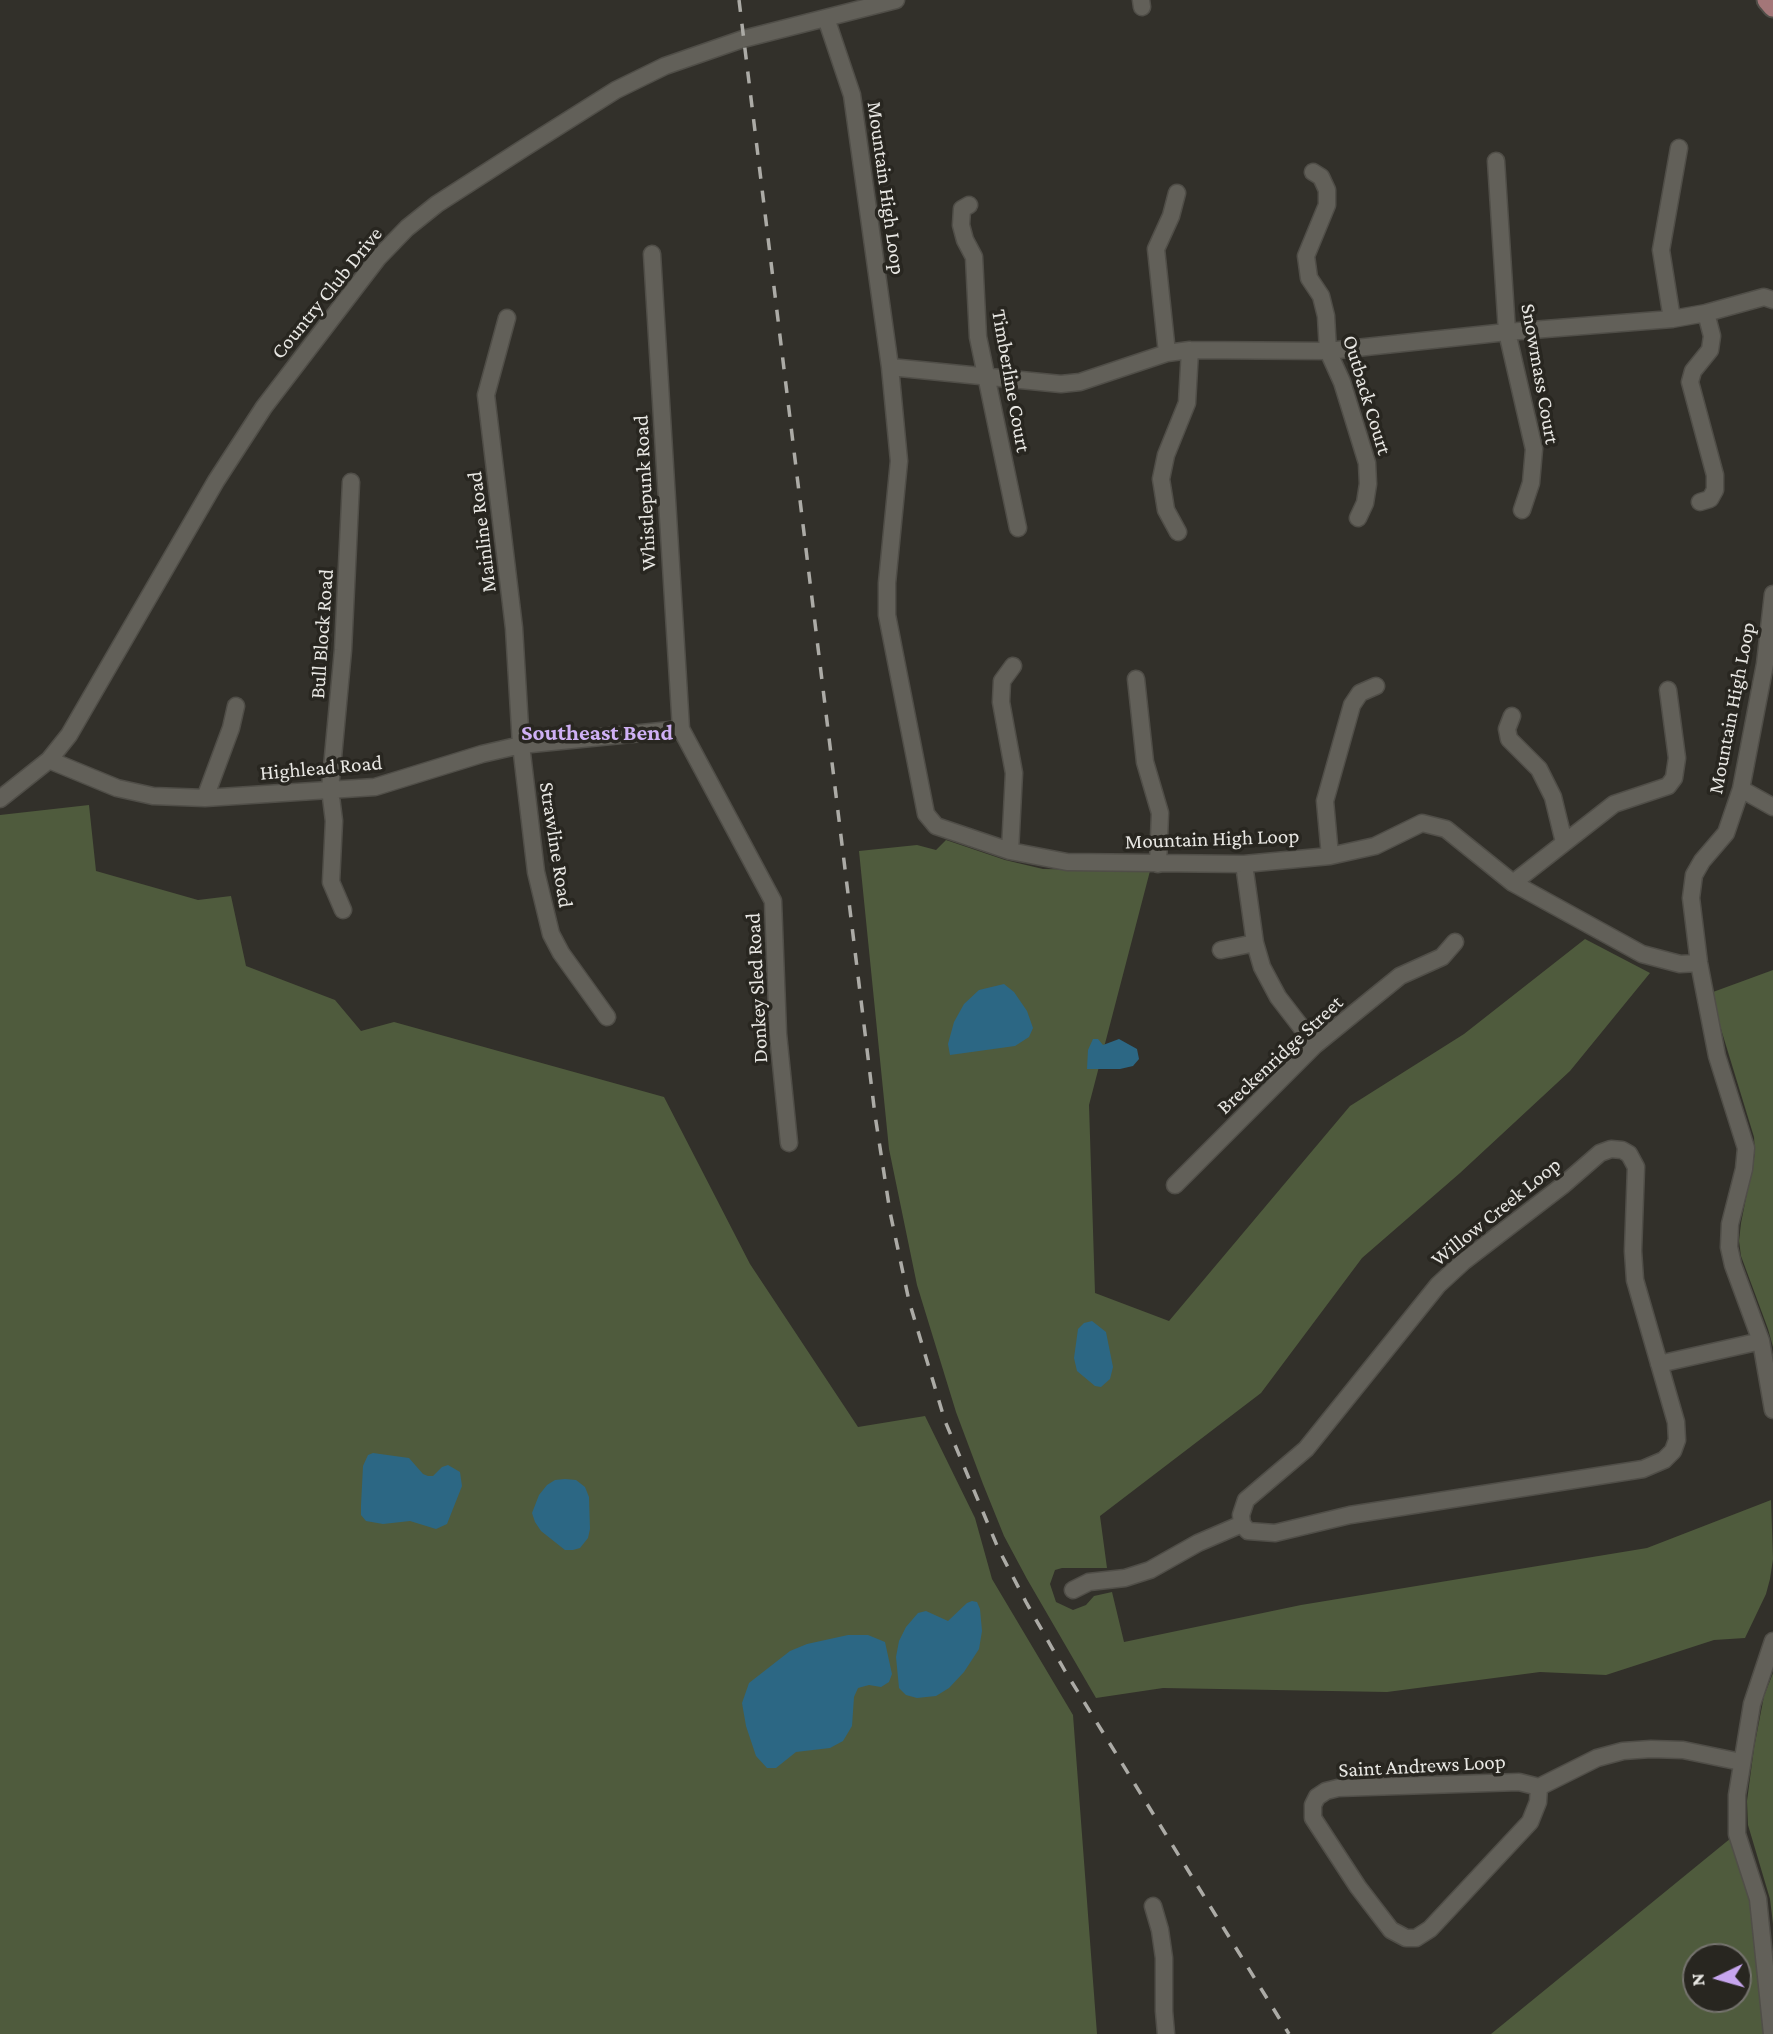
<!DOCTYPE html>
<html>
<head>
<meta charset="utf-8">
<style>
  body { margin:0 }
  #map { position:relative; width:1773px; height:2034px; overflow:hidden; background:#32302a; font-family:"Crimson Pro",serif }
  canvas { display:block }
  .north { position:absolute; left:1682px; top:1943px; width:70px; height:70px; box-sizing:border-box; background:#282620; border:2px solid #75736e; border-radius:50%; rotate:265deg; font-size:19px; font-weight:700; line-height:28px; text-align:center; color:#e8e7e3 }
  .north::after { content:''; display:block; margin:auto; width:24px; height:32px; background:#c7a6ef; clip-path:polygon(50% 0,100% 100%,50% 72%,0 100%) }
</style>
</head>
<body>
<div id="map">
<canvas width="1773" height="2034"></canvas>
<div class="north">N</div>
</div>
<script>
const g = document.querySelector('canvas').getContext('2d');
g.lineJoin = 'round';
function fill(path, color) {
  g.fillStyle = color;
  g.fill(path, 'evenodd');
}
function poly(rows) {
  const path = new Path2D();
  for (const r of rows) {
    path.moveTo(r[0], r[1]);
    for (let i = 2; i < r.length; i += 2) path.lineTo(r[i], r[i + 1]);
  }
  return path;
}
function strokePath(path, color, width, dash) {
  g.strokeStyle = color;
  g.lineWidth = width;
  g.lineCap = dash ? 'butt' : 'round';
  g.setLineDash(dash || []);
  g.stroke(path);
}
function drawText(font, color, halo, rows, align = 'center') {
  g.font = font + ' "Crimson Pro",serif';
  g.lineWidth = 7;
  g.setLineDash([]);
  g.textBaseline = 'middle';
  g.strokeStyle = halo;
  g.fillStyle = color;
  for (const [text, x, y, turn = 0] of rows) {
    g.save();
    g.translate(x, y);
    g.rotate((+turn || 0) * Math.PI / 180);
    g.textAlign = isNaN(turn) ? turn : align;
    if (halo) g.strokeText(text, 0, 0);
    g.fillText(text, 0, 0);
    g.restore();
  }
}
fill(poly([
  [89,805,96,871,198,900,231,896,246,966,335,1000,361,1031,394,1022,664,1097,750,1264,858,1427,925,1416,975,1518,992,1579,1073,1715,1097,2034,0,2034,0,815],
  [946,840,1005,860,1043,869,1150,871,1089,1105,1095,1293,1169,1321,1350,1106,1464,1034,1585,939,1650,973,1570,1071,1460,1173,1362,1258,1261,1393,1100,1516,1107,1568,1062,1568,1055,1570,1050,1584,1056,1602,1073,1610,1086,1605,1094,1596,1112,1592,1124,1642,1301,1605,1647,1548,1771,1500,1773,1559,1770,1579,1766,1594,1745,1638,1714,1640,1606,1675,1540,1672,1387,1692,1163,1688,1096,1698,1027,1579,1004,1536,983,1484,956,1412,917,1285,889,1149,859,851,917,845,936,850],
  [1773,970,1773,1347,1768,1329,1741,1256,1739,1241,1741,1223,1755,1153,1754,1137,1717,1016,1713,992],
  [1773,1673,1773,1924,1770,1899,1748,1825,1747,1801,1754,1748,1764,1696],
  [1731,1838,1752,1901,1766,2034,1491,2034],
  [1696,1957,1738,1957,1738,1999,1696,1999]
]), '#4f5b3d');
fill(poly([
  [1004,984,1014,992,1027,1011,1033,1028,1029,1037,1015,1046,950,1055,948,1044,954,1022,964,1004,979,990],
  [1093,1039,1098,1039,1103,1045,1119,1039,1137,1049,1139,1059,1133,1066,1120,1069,1087,1069,1088,1050],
  [1092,1321,1106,1332,1113,1367,1110,1379,1101,1387,1095,1386,1077,1371,1074,1358,1078,1329,1084,1323],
  [373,1453,409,1458,423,1474,428,1476,433,1476,442,1467,448,1465,460,1472,462,1486,447,1524,436,1529,410,1521,383,1524,366,1521,361,1515,361,1505,363,1466,368,1455],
  [565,1479,576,1480,585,1487,589,1497,590,1529,588,1538,580,1548,573,1550,565,1550,541,1531,535,1522,532,1513,539,1495,547,1485,555,1480],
  [972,1601,977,1602,980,1609,982,1631,979,1649,964,1672,949,1688,936,1696,917,1698,906,1695,899,1688,896,1657,899,1641,906,1627,918,1613,926,1611,948,1621,967,1603],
  [848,1635,868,1635,885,1642,892,1674,889,1682,881,1687,869,1685,858,1688,854,1697,852,1726,843,1741,830,1748,796,1752,776,1768,767,1768,756,1756,746,1726,742,1703,749,1683,790,1651,807,1644]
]), '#2c6784');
const minor = poly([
  [1141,0,1142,7],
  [826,18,852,95,890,367,899,461,887,583,887,615,926,814,936,826,1010,851,1067,862,1244,864,1330,856,1375,846,1422,823,1446,829,1513,883,1642,954,1680,964,1699,963],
  [1496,161,1507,332,1534,449,1531,483,1522,510],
  [1313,172,1321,177,1327,190,1327,205,1306,256,1309,278,1321,296,1326,316,1328,351,1342,382,1367,463,1368,484,1365,503,1358,518],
  [969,205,962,209,961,225,965,240,974,257,978,337,1018,528],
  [652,254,681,729,773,901,778,1034,789,1143],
  [507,318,486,395,514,628,521,745,536,872,551,934,561,953,607,1017],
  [1672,319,1661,250,1679,148],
  [1167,353,1156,249,1171,216,1177,193],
  [890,367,1061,384,1080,382,1167,353,1190,350,1328,351,1507,332,1672,319,1706,313,1764,297,1773,300],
  [1700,502,1710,499,1715,490,1715,475,1690,382,1693,371,1710,350,1712,336,1706,313],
  [1178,532,1166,510,1161,479,1166,455,1187,403,1190,350],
  [1773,594,1765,664,1741,789,1726,833,1702,861,1694,875,1691,898,1699,963,1717,1056,1746,1148,1744,1169,1730,1224,1729,1247,1733,1265,1761,1341,1773,1410],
  [1136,679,1145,762,1160,813,1158,864],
  [1512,716,1507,729,1509,739,1539,769,1553,797,1564,842],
  [49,760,117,788,153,796,205,798,375,787,482,754,521,745,681,729],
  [1741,789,1773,807],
  [205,798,231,728,236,706],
  [0,799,49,760,69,735,216,481,264,407,378,258,407,228,437,204,524,148,616,90,665,66,743,39,896,0],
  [1010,851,1014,773,1001,702,1002,681,1013,666],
  [1330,856,1325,801,1352,705,1360,693,1376,686],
  [1244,864,1255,943,1262,967,1278,997,1315,1045],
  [1513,883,1614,804,1668,786,1674,778,1677,758,1668,690],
  [343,910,331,882,334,821,330,789,343,650,351,482],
  [1221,950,1255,943],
  [1175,1185,1315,1045,1400,976,1442,957,1455,942],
  [1659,1364,1761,1341],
  [1073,1590,1089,1582,1125,1578,1150,1570,1198,1543,1242,1524,1248,1531,1275,1533,1350,1515,1643,1469,1664,1460,1673,1451,1677,1440,1676,1422,1635,1280,1633,1251,1636,1167,1629,1154,1622,1150,1611,1149,1600,1153,1562,1186,1463,1262,1438,1285,1306,1449,1246,1500,1241,1515,1242,1524],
  [1539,1787,1538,1802,1530,1822,1430,1929,1416,1938,1406,1938,1391,1930,1358,1887,1313,1818,1313,1805,1317,1797,1326,1791,1338,1788,1519,1782,1539,1787,1597,1758,1623,1751,1651,1749,1683,1750,1741,1762],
  [1153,1906,1160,1930,1164,1958,1164,2011,1166,2034],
  [1772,2034,1758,1899,1737,1834,1737,1795,1752,1704,1773,1641]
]);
const major = poly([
  [1767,0,1773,7]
]);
strokePath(minor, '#504e48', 19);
strokePath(major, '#504e48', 23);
strokePath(minor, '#626059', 16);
strokePath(major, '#a37678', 19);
strokePath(poly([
  [739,0,875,1115,890,1212,909,1301,945,1421,998,1548,1026,1602,1065,1671,1289,2034]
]), '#acaba6', 3.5, [12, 12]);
drawText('21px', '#e8e7e3', '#282620', [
  ["Mountain High Loop",886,188,82],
  ["Country Club Drive",327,293,-51],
  ["Snowmass Court",1540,374,80],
  ["Timberline Court",1011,381,80],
  ["Outback Court",1367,395,73],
  ["Whistlepunk Road",645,493,-93],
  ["Mainline Road",482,532,-97],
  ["Bull Block Road",322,634,-86],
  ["Mountain High Loop",1732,708,-79],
  ["Highlead Road",321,768,-5],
  ["Mountain High Loop",1212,839,-2],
  ["Strawline Road",556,845,81],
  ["Donkey Sled Road",757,988,-93],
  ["Breckenridge Street",1280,1055,-43],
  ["Willow Creek Loop",1496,1212,-39],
  ["Saint Andrews Loop",1422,1766,-3]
]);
drawText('bold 23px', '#cfb0f5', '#282620', [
  ["Southeast Bend",597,733]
]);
</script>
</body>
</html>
